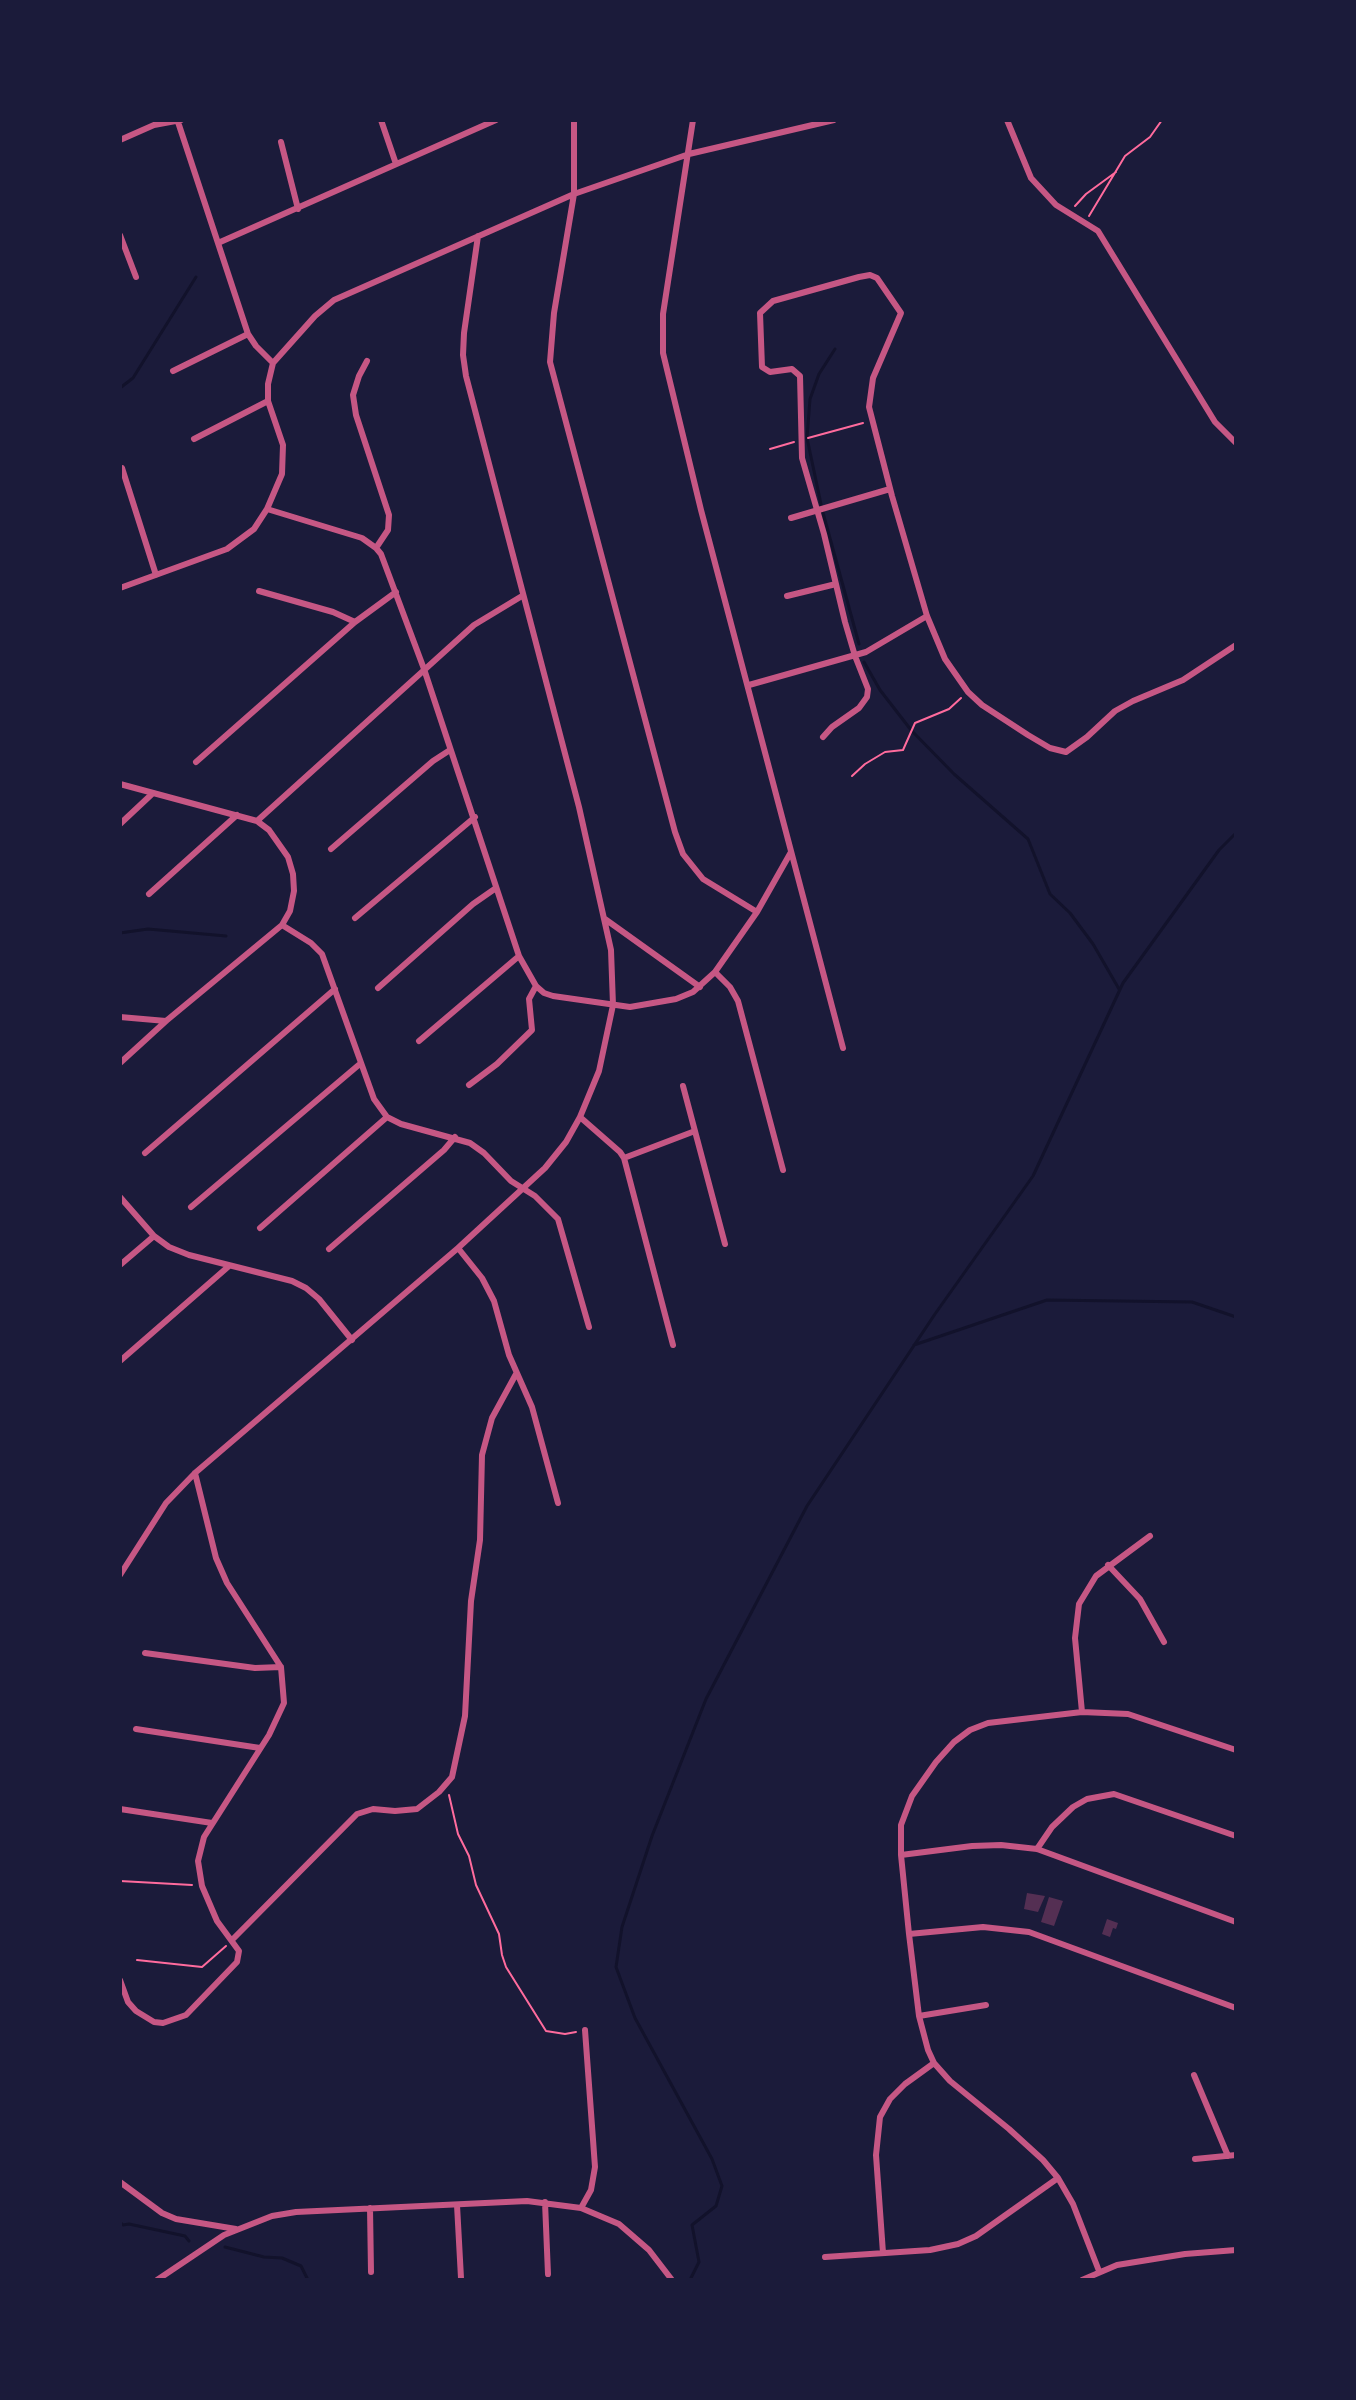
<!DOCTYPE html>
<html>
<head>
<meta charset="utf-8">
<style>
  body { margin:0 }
  #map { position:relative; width:1356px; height:2400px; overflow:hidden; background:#1b1b3a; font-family:Arial,sans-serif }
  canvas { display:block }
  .frame { position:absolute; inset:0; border:122px solid #1b1b3a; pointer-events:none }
</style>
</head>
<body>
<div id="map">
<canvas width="1356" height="2400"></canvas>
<div class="frame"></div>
</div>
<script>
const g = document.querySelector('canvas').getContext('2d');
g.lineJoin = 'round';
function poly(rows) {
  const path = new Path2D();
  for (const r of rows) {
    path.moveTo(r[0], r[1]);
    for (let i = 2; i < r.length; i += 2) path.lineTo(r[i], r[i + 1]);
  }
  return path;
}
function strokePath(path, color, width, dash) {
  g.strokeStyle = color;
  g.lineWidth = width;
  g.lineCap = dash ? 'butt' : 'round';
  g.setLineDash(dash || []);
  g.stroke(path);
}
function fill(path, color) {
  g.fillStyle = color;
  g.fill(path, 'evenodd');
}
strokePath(poly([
  [835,349,819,374,810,399,807,438,822,509,859,644],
  [120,388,133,378,196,277],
  [864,662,880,690,911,730,954,774,1028,839,1050,894,1070,913,1093,944,1119,989],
  [120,933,148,929,226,936],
  [914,1345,1047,1300,1192,1302,1236,1317],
  [120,2222,123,2225,129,2224,185,2236,189,2241],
  [225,2247,264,2257,282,2258,301,2266,308,2280],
  [690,2280,699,2262,692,2225,716,2206,722,2186,712,2159,635,2018,616,1967,622,1927,652,1836,706,1699,807,1506,935,1314,1033,1176,1123,983,1219,850,1236,833]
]), '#12122b', 3);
fill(poly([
  [1027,1893,1045,1896,1038,1912,1024,1909],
  [1049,1897,1063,1901,1054,1926,1041,1922],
  [1107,1919,1118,1923,1116,1929,1113,1928,1110,1937,1102,1934]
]), '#542f53');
strokePath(poly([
  [1075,206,1086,194,1116,172],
  [1089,216,1125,156,1150,137,1162,120],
  [808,438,863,423],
  [770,449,794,442],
  [852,776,865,764,885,752,903,750,915,723,949,709,961,698],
  [449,1795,458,1834,469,1856,476,1885,499,1934,502,1955,506,1967,546,2031,565,2034,576,2032],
  [120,1881,192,1885],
  [137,1960,202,1967,226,1946]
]), '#ff6b9d', 2);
strokePath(poly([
  [381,120,396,164],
  [574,120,574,194,554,313,550,362,675,832,683,854,703,879,757,912],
  [693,120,663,314,663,353,701,510,843,1048],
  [1007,120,1031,178,1056,205,1098,231,1215,422,1236,443],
  [178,122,248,334,256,346,273,363],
  [120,140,154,125,181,120],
  [281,142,298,209],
  [120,235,136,277],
  [218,243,496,120],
  [367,361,359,376,353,395,356,415,389,515,388,530,376,548],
  [173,371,248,334],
  [194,439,268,401],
  [122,468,156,575],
  [267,509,362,538,376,548,381,554,424,669,519,956,536,986,544,993,553,996,630,1007,676,999,693,992,715,972,757,912,791,852],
  [791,518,890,489],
  [120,588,227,549,254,529,267,509,282,474,283,445,268,401,268,384,273,363,315,316,334,300,574,194,689,154,834,120],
  [259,591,333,612,355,622],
  [787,596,836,584],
  [749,685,866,652,927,616],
  [823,737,832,727,859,708,867,697,868,689,855,656,845,622,824,534,802,458,800,376,792,369,770,372,762,367,760,313,773,301,859,277,870,275,877,278,901,313,873,378,869,407,892,496,927,616,945,659,968,692,982,705,1028,735,1050,748,1066,752,1087,737,1115,711,1133,701,1183,680,1236,645],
  [196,762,355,622,396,592],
  [120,784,257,821,269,830,288,857,293,874,294,891,290,911,282,925,166,1021,120,1063],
  [257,821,474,625,522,596],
  [120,824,152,794],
  [331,849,433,761,450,750],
  [149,894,237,815],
  [355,918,475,817],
  [605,919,700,987],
  [282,925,311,943,322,954,374,1099,387,1117,401,1124,470,1143,484,1153,511,1181,535,1196,558,1219,589,1327],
  [715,972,730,987,738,1001,783,1170],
  [378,988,473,904,496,888],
  [120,1017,166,1021],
  [419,1041,519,956],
  [469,1085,497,1064,532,1030,529,999,536,986],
  [683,1086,725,1244],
  [580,1117,620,1152,624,1158,673,1345],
  [145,1153,335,989],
  [624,1158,695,1131],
  [120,1197,154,1236,169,1247,189,1255,292,1281,306,1288,319,1299,352,1340],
  [191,1207,361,1063],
  [260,1228,387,1117],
  [458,1248,482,1278,494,1301,509,1355,532,1407,558,1503],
  [329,1249,444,1150,455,1137],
  [120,1265,154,1236],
  [120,1361,229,1266],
  [1108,1565,1140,1599,1164,1642],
  [120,1575,166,1503,195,1473,458,1248,545,1168,566,1142,580,1117,599,1071,613,1005,611,950,579,807,466,376,463,355,464,333,478,236],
  [145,1653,255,1668,281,1667],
  [1082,1712,1075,1638,1079,1604,1096,1576,1150,1536],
  [136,1729,260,1748],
  [120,1809,212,1823],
  [1037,1849,1052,1827,1073,1807,1087,1799,1114,1794,1236,1836],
  [901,1855,972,1846,1001,1845,1037,1849,1236,1922],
  [909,1934,983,1927,1029,1932,1236,2008],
  [232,1940,357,1814,373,1809,395,1811,417,1809,439,1792,452,1777,465,1716,471,1601,480,1540,482,1455,492,1418,516,1374],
  [120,1980,128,2002,136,2011,154,2022,163,2023,186,2015,237,1962,239,1951,217,1921,202,1886,198,1861,204,1837,269,1735,284,1703,281,1667,227,1583,216,1558,195,1473],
  [919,2016,986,2005],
  [1194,2075,1228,2156],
  [1195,2159,1236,2155],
  [120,2182,162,2213,176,2219,236,2229],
  [545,2202,548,2274],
  [457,2205,461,2278],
  [370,2208,371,2272],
  [581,2208,591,2190,595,2167,585,2030],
  [883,2253,876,2155,880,2117,890,2099,905,2084,934,2063],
  [825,2257,930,2250,958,2244,976,2236,1058,2178],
  [1099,2271,1073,2204,1058,2178,1043,2160,1009,2129,950,2081,934,2063,928,2050,919,2016,909,1934,901,1855,901,1825,912,1796,936,1762,954,1742,970,1730,988,1723,1082,1712,1128,1714,1236,1750],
  [157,2280,224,2235,272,2216,296,2212,527,2201,581,2208,619,2224,649,2250,672,2280],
  [1082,2280,1117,2265,1185,2254,1236,2250]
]), '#c65784', 6);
</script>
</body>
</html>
